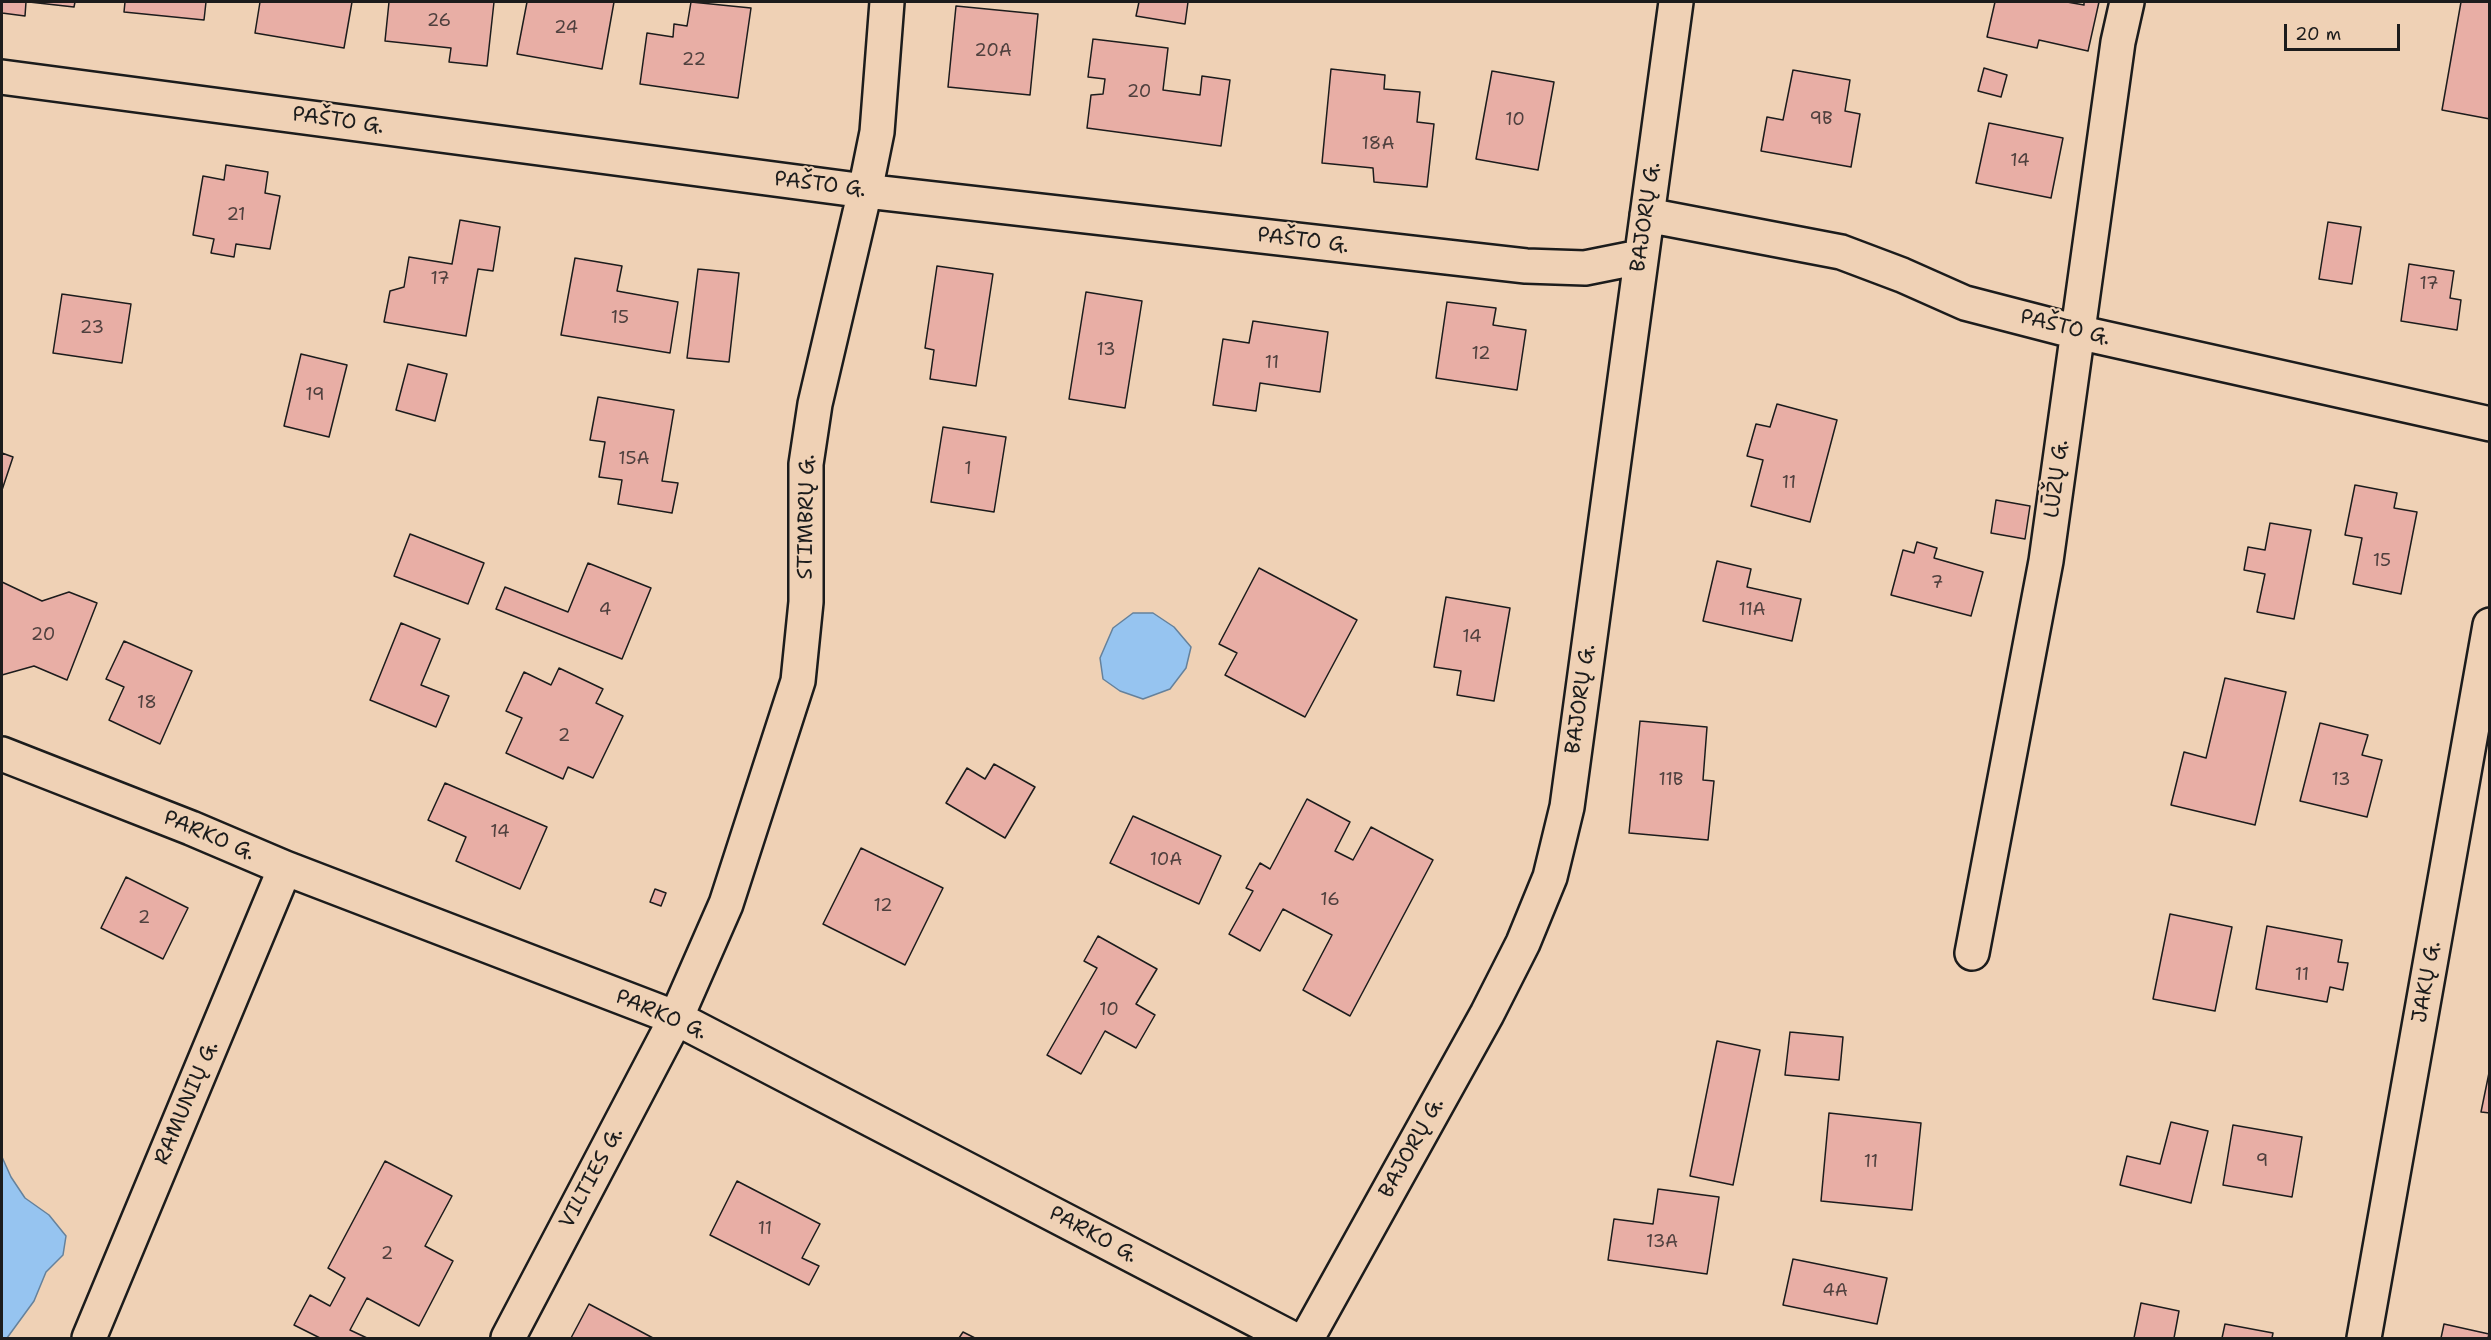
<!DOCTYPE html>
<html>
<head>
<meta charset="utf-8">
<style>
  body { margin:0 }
  #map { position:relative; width:2491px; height:1340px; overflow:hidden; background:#efd1b5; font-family:"Shantell Sans",sans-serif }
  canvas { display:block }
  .frame { position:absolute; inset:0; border:3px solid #1c1c1c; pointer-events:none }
  .scale { position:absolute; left:2284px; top:24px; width:116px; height:27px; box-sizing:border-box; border:3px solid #1c1c1c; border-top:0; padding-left:8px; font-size:18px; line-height:21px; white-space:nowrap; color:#1c1c1c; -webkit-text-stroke:4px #efd1b5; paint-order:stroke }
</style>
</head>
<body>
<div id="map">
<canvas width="2491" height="1340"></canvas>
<div class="frame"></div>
<div class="scale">20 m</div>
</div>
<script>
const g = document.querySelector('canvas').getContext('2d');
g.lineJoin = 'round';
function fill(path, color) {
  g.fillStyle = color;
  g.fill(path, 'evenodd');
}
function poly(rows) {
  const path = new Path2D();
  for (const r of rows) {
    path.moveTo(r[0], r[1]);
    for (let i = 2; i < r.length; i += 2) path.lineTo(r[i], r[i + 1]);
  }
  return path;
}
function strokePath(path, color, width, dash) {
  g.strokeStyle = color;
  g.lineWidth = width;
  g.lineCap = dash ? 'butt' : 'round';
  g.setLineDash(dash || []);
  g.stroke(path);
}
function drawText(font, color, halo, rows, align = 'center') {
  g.font = font + ' "Shantell Sans",sans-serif';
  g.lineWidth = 4.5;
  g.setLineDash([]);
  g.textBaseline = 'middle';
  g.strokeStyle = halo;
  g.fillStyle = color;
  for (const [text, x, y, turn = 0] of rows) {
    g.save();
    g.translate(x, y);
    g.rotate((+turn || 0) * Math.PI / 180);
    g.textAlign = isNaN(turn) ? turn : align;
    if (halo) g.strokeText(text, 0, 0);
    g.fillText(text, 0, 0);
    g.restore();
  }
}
const water = poly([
  [1133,613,1153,613,1174,627,1191,647,1186,668,1170,689,1143,699,1120,691,1103,679,1100,658,1113,628,1133,613],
  [2,1157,11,1177,25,1198,49,1215,66,1236,63,1255,46,1272,34,1301,7,1338,2,1338,2,1157]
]);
fill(water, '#96c4f0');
strokePath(water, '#65819b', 1.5);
const building = poly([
  [2,2,26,2,25,16,2,13,2,2],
  [29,2,75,2,74,7,29,2],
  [125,2,206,2,204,20,124,12,125,2],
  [260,2,352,2,344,48,255,33,260,2],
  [389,2,494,2,487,66,449,62,451,48,385,41,389,2],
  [527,2,614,2,602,69,517,54,527,2],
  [691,2,751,8,738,98,640,84,647,33,673,37,674,24,687,26,691,2],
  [1139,2,1188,2,1185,24,1136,16,1139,2],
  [1995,2,2067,2,2084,5,2084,2,2099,2,2088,51,2039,40,2037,48,1987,37,1995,2],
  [2461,2,2490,2,2490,119,2442,110,2461,2],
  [956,6,1038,14,1030,95,948,87,956,6],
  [1093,39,1168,48,1163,90,1200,95,1202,76,1230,80,1221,146,1087,128,1091,95,1103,94,1105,79,1088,77,1093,39],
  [1984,68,2007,75,2001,97,1978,91,1984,68],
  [1331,69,1385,75,1384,89,1420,92,1417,122,1434,124,1427,187,1374,182,1373,168,1322,163,1331,69],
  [1793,70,1850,80,1845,111,1860,114,1851,167,1761,151,1767,117,1783,120,1793,70],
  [1492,71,1554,82,1538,170,1476,159,1492,71],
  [1989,123,2063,138,2051,198,1976,183,1989,123],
  [226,165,268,172,265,193,280,196,270,249,236,244,234,257,211,253,214,239,193,235,203,176,224,180,226,165],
  [460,220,500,227,493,271,478,269,466,336,384,322,390,291,404,287,409,257,452,264,460,220],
  [2328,222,2361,227,2352,284,2319,279,2328,222],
  [575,258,622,266,617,291,678,302,670,353,561,335,575,258],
  [2409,264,2454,271,2450,298,2461,300,2457,330,2401,321,2409,264],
  [937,266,993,274,976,386,930,379,934,350,925,348,937,266],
  [698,269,739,273,729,362,687,358,698,269],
  [1086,292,1142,301,1125,408,1069,399,1086,292],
  [62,294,131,304,122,363,53,353,62,294],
  [1447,302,1496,308,1493,325,1526,330,1517,390,1436,378,1447,302],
  [1253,321,1328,332,1320,392,1260,383,1256,411,1213,405,1223,339,1249,343,1253,321],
  [301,354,347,365,329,437,284,426,301,354],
  [408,364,447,374,435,421,396,410,408,364],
  [598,397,674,410,662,481,678,483,672,513,618,504,622,480,599,477,605,442,590,440,598,397],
  [1777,404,1837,420,1810,522,1751,506,1763,460,1747,456,1756,424,1770,427,1777,404],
  [943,427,1006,437,994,512,931,502,943,427],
  [2,453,13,457,2,490,2,453],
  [2355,485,2397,493,2394,508,2417,512,2401,594,2353,584,2362,538,2345,535,2355,485],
  [1996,500,2030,506,2025,539,1991,533,1996,500],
  [2270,523,2311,530,2294,619,2257,612,2265,574,2244,570,2248,547,2265,550,2270,523],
  [410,534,484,563,468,604,394,576,410,534],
  [1917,542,1937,548,1934,558,1983,572,1971,616,1891,595,1903,550,1914,553,1917,542],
  [1717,561,1751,569,1747,587,1801,599,1792,641,1703,621,1717,561],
  [588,563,651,588,622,659,496,609,505,587,568,612,588,563],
  [1259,568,1357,620,1305,717,1225,675,1237,653,1219,644,1259,568],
  [2,582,42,601,69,592,97,603,67,680,34,666,2,675,2,582],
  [1446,597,1510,608,1494,701,1457,695,1461,671,1434,667,1446,597],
  [401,623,440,639,421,685,449,696,436,727,370,700,401,623],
  [124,641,192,671,160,744,109,720,124,687,106,679,124,641],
  [559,668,603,689,596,703,623,716,593,778,568,767,563,779,506,753,522,718,506,711,524,672,551,685,559,668],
  [2225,678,2286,692,2255,825,2171,805,2184,752,2206,758,2225,678],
  [1640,721,1707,727,1703,780,1714,781,1708,840,1629,833,1640,721],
  [2320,723,2368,735,2362,755,2382,760,2367,817,2300,801,2320,723],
  [994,764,1035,787,1005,838,946,803,967,768,985,779,994,764],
  [445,783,547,827,520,889,456,861,466,837,428,820,445,783],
  [1307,799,1350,822,1335,851,1353,860,1371,827,1433,860,1350,1016,1303,990,1332,935,1283,909,1260,951,1229,934,1253,891,1246,888,1260,863,1270,869,1307,799],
  [1133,816,1221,856,1199,904,1110,863,1133,816],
  [861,848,943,888,905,965,823,924,861,848],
  [126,877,188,908,163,959,101,928,126,877],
  [655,889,666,893,661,906,650,902,655,889],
  [2170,914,2232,927,2215,1011,2153,999,2170,914],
  [2267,926,2342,940,2338,962,2348,963,2343,990,2330,987,2327,1002,2256,989,2267,926],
  [1098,936,1157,969,1136,1004,1155,1015,1136,1048,1105,1031,1081,1074,1047,1055,1097,968,1084,961,1098,936],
  [1790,1032,1843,1037,1839,1080,1785,1075,1790,1032],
  [1717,1041,1760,1050,1733,1185,1690,1176,1717,1041],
  [2490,1068,2490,1113,2481,1112,2490,1068],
  [1829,1113,1921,1123,1912,1210,1821,1201,1829,1113],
  [2171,1122,2208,1131,2191,1203,2120,1185,2127,1156,2160,1164,2171,1122],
  [2233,1125,2302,1137,2292,1197,2223,1185,2233,1125],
  [385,1161,452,1196,425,1246,453,1261,419,1326,367,1298,350,1330,367,1338,320,1338,294,1325,310,1295,330,1306,345,1278,328,1268,385,1161],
  [737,1181,820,1224,802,1258,819,1266,809,1285,710,1235,737,1181],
  [1658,1189,1719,1197,1707,1274,1608,1260,1614,1219,1653,1224,1658,1189],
  [1793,1259,1887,1278,1877,1324,1783,1305,1793,1259],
  [2141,1303,2179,1311,2174,1338,2134,1338,2141,1303],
  [589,1304,653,1338,571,1338,589,1304],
  [2225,1324,2273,1333,2272,1338,2222,1338,2225,1324],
  [2444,1324,2489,1334,2488,1338,2441,1338,2444,1324],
  [963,1332,975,1338,959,1338,963,1332]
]);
fill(building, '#e8aea5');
strokePath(building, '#1c1c1c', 1.5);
const minor = poly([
  [2,77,865,191,1526,266,1585,268,1640,257],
  [1647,215,1841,252,1902,275,1965,303,2077,332,2490,424],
  [2,754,191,828,285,868,676,1018,1291,1338],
  [1972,953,2046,561,2118,42,2127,2],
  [89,1338,285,868],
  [508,1338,676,1018,726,904,798,681,806,602,806,464,815,404,865,191,877,132,887,2],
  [1307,1338,1487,1014,1523,943,1550,877,1567,807,1676,2],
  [2364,1338,2490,625]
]);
strokePath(minor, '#1c1c1c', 38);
strokePath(minor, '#efd1b5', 33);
drawText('18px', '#4f403e', null, [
  ["26",439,21],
  ["24",566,28],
  ["20A",993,51],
  ["22",694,60],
  ["20",1139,92],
  ["9B",1821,119],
  ["10",1515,120],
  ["18A",1378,144],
  ["14",2020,161],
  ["21",236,215],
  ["17",440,279],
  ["17",2429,284],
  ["15",620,318],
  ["23",92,328],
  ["13",1106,350],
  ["12",1481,354],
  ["11",1272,363],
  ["19",315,395],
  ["15A",634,459],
  ["1",968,469],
  ["11",1789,483],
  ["15",2382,561],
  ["7",1937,583],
  ["4",605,610],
  ["11A",1752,610],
  ["20",43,635],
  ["14",1472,637],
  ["18",147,703],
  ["2",564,736],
  ["11B",1671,780],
  ["13",2341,780],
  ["14",500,832],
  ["10A",1166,860],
  ["16",1330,900],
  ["12",883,906],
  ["2",144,918],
  ["11",2302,975],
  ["10",1109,1010],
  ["9",2262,1161],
  ["11",1871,1162],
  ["11",765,1229],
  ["13A",1662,1242],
  ["2",387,1254],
  ["4A",1835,1291]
]);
drawText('21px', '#1c1c1c', '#efd1b5', [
  ["PAŠTO G.",338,121,8],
  ["PAŠTO G.",820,185,7],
  ["BAJORŲ G.",1646,217,-82],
  ["PAŠTO G.",1303,241,7],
  ["PAŠTO G.",2065,328,14],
  ["LŪŽŲ G.",2057,479,-83],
  ["STIMBRŲ G.",807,517,-89],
  ["BAJORŲ G.",1581,699,-82],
  ["PARKO G.",209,836,23],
  ["JAKŲ G.",2427,982,-80],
  ["PARKO G.",661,1015,23],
  ["RAMUNIŲ G.",187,1103,-67],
  ["BAJORŲ G.",1412,1148,-61],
  ["VILTIES G.",592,1178,-62],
  ["PARKO G.",1093,1235,28]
]);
</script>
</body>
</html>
